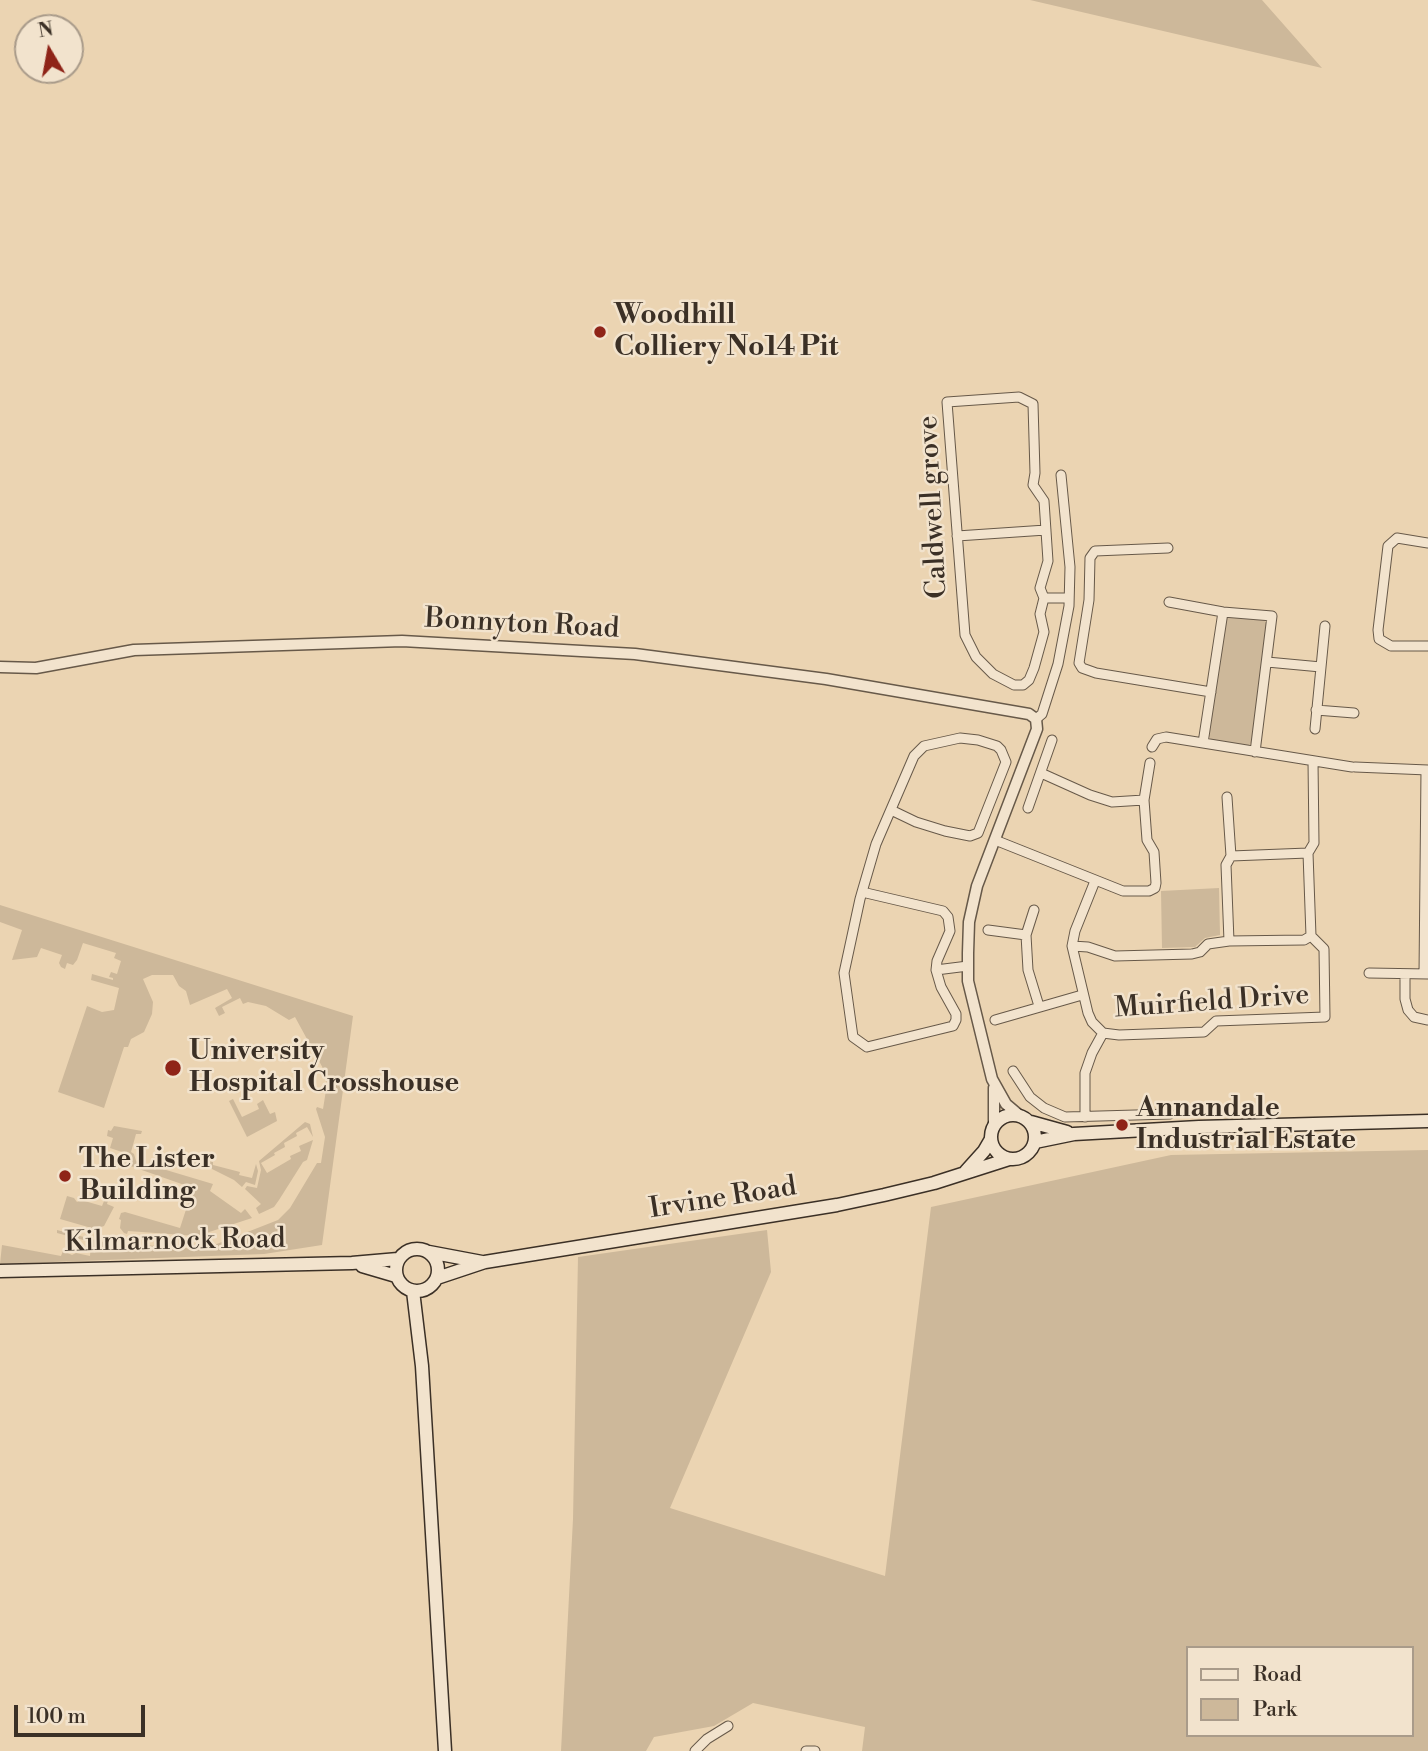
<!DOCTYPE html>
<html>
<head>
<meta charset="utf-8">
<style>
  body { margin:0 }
  #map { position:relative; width:1428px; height:1751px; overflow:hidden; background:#ebd4b2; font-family:"Libre Bodoni",serif }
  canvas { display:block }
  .legend { position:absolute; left:1186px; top:1646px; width:228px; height:91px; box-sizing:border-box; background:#f2e3cd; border:2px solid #a99b8a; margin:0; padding:9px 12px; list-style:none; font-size:21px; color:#3b3026 }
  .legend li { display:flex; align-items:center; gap:14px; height:35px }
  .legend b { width:35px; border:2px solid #a99b8a }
  .north { position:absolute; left:14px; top:14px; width:70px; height:70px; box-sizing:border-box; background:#f2e3cd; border:2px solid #a99b8a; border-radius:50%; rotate:350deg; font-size:19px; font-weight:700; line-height:28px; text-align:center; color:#3b3026 }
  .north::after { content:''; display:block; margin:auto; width:24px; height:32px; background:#8f2418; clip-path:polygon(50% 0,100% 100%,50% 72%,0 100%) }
  .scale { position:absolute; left:14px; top:1705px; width:131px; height:32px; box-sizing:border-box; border:4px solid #3b3026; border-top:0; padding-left:9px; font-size:21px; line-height:24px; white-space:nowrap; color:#3b3026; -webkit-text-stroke:5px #f2e3cd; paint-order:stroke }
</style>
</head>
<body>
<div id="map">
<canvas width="1428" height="1751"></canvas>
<ul class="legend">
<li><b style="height:9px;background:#f2e3cd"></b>Road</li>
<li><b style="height:19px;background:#cdb89a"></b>Park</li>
</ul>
<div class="north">N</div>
<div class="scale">100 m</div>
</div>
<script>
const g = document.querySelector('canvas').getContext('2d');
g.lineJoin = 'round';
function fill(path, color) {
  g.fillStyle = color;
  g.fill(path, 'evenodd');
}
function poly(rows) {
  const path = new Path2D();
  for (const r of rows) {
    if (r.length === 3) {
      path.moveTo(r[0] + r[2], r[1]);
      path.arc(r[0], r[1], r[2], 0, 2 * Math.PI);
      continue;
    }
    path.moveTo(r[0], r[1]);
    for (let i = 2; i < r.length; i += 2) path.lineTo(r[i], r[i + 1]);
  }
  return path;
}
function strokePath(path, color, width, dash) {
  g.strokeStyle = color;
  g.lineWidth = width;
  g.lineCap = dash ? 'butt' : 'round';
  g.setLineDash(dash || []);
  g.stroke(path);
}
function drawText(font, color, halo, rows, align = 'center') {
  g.font = font + ' "Libre Bodoni",serif';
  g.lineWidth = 5;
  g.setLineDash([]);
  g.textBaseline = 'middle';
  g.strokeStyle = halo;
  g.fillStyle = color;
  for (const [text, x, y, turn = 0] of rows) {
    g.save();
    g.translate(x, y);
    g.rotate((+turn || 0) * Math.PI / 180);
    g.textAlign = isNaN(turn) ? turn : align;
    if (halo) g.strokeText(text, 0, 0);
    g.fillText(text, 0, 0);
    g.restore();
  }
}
fill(poly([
  [1030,0,1262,0,1322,68],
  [1227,617,1264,620,1267,624,1251,743,1246,748,1211,740,1209,736],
  [1219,888,1220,935,1205,938,1195,947,1162,948,1161,891],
  [0,905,353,1016,322,1245,264,1254,0,1264,2,1245,61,1256,63,1251,72,1255,76,1253,90,1256,91,1242,57,1233,57,1230,103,1242,197,1249,209,1247,278,1220,290,1208,317,1163,321,1163,325,1137,316,1109,317,1107,323,1109,327,1084,325,1072,295,1017,289,1020,266,1006,248,1002,243,1004,240,998,222,1007,225,1013,219,1016,215,1008,232,998,227,989,190,1005,186,991,179,986,173,975,152,975,143,979,153,1002,152,1014,144,1032,131,1039,128,1047,124,1047,104,1108,58,1092,87,1006,102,1012,114,1010,119,988,91,980,92,974,113,980,113,978,109,977,111,972,117,974,121,961,114,958,116,953,83,943,77,960,73,965,67,963,65,969,61,967,59,963,62,955,41,948,37,957,12,960,22,930,0,922],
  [233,1099,242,1117,259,1109,257,1104,263,1100,270,1114,275,1112,277,1121,247,1137,229,1101],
  [305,1122,310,1124,313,1137,307,1127,296,1133,297,1136,284,1143,285,1147,274,1153,275,1155,261,1163,267,1173,291,1159,290,1156,301,1151,299,1146,313,1140,307,1160,303,1162,279,1200,274,1207,259,1214,256,1208,261,1204,245,1189,247,1186,257,1188,261,1170,259,1161],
  [114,1126,142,1131,141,1134,136,1134,131,1152,134,1154,136,1161,213,1184,210,1191,241,1213,245,1209,252,1218,197,1236,128,1231,127,1234,124,1233,120,1228,121,1220,119,1219,121,1213,125,1212,180,1228,193,1188,119,1162,122,1152,110,1148,113,1138,107,1136,108,1130,111,1131],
  [1428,1150,1428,1751,862,1751,865,1727,753,1703,714,1726,654,1737,646,1751,561,1751,573,1519,578,1257,767,1230,771,1272,670,1508,885,1576,931,1207,1171,1155],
  [1188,1648,1412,1648,1412,1735,1188,1735],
  [178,1154,213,1162,213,1165,240,1172,239,1175,252,1178,256,1164,258,1171,255,1185,246,1182,242,1187,234,1180,210,1168,177,1159],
  [67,1196,74,1198,77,1202,81,1200,102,1206,106,1196,109,1197,107,1204,114,1207,104,1226,95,1229,60,1219]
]), '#cdb89a');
const minor = poly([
  [957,536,1046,530],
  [1428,543,1397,538,1388,546,1378,630,1379,639,1391,646,1428,646],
  [1168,548,1095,551,1090,558,1089,600,1079,663,1082,668,1096,673,1211,692],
  [1044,598,1040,588,1048,561,1044,501,1033,485,1035,473,1033,404,1019,397,947,402,965,635,976,657,993,674,1014,685,1023,685,1029,680,1034,668,1044,632,1040,614,1044,598,1069,598],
  [1169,602,1223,612,1272,616,1255,752],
  [1267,662,1321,667],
  [1316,710,1354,713],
  [1036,719,1042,714,1058,664,1069,606,1070,567,1061,475],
  [1315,729,1325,626],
  [1203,743,1223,612],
  [1152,747,1157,739,1166,737,1352,767],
  [1355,767,1428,770],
  [1041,773,1090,795,1112,802,1144,800],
  [1227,797,1231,856],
  [1028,808,1052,740],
  [995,840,1123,891,1149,891,1155,888,1156,883,1154,852,1147,840,1144,800,1150,763],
  [1308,853,1314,843,1313,761],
  [1095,881,1075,931,1072,946,1088,1013,1092,1022,1103,1033,1119,1035,1204,1032,1216,1021,1325,1017,1324,949,1311,936,1308,853],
  [862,892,943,911,948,917,950,931,937,961,936,970,941,987,956,1014,956,1020,953,1026,867,1047,853,1037,844,973,860,899,862,892,876,844,914,756,924,746,960,738,978,740,997,746,1001,750,1006,762,978,833,970,836,945,831,916,822,891,810],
  [1034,910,1026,935,1028,970,1039,1006],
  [988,930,1026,935],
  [1229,941,1226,865,1231,856,1308,853],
  [1072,946,1088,947,1115,956,1192,954,1200,952,1208,944,1229,941,1304,940,1311,936],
  [936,970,968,966],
  [1369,973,1428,974],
  [1405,974,1405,999,1408,1010,1414,1017,1428,1020],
  [1424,974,1426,770],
  [995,1020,1082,995],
  [1013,1071,1030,1097,1044,1108,1065,1117,1170,1114],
  [1085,1117,1085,1073,1092,1053,1103,1033],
  [695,1751,707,1739,728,1726],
  [806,1751,815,1751]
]);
const tertiary = poly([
  [0,667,36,668,134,650,402,641,635,654,826,679,1029,714,1036,719,1037,729,977,886,969,922,968,953,968,981,992,1079,1006,1104,1019,1115],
  [994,1125,994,1088]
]);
const secondary = poly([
  [1013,1137,22],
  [1031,1122,1067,1132],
  [1035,1142,1074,1134,1199,1127,1428,1121],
  [966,1171,984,1151,991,1139],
  [417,1270,21],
  [429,1252,482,1262],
  [362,1266,396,1276],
  [0,1271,352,1263,398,1259],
  [437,1278,485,1262,837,1205,884,1195,934,1183,1009,1159],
  [413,1291,422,1366,445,1751]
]);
strokePath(minor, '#675949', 11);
strokePath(tertiary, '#675949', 13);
strokePath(secondary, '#3b3026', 15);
strokePath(minor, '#f2e3cd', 9);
strokePath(tertiary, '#f2e3cd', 10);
strokePath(secondary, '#f2e3cd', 12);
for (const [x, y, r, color] of [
  [600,332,7,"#8f2418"],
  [173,1068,9,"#8f2418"],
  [1122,1125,7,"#8f2418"],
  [65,1176,7,"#8f2418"]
]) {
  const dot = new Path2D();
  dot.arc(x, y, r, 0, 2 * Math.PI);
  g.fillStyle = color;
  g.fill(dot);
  strokePath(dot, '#f2e3cd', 2.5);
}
drawText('bold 28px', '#3b3026', '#f2e3cd', [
  ["Woodhill",614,316],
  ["Colliery No14 Pit",614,348],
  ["University",189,1052],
  ["Hospital Crosshouse",189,1084],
  ["Annandale",1136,1109],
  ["Industrial Estate",1136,1141],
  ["The Lister",79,1160],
  ["Building",79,1192]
], 'left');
drawText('28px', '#3b3026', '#f2e3cd', [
  ["Caldwell grove",934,507,-93],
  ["Bonnyton Road",522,625,3],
  ["Muirfield Drive",1212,1003,-4],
  ["Irvine Road",723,1199,-9],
  ["Kilmarnock Road",175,1242,-1]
]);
</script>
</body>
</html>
